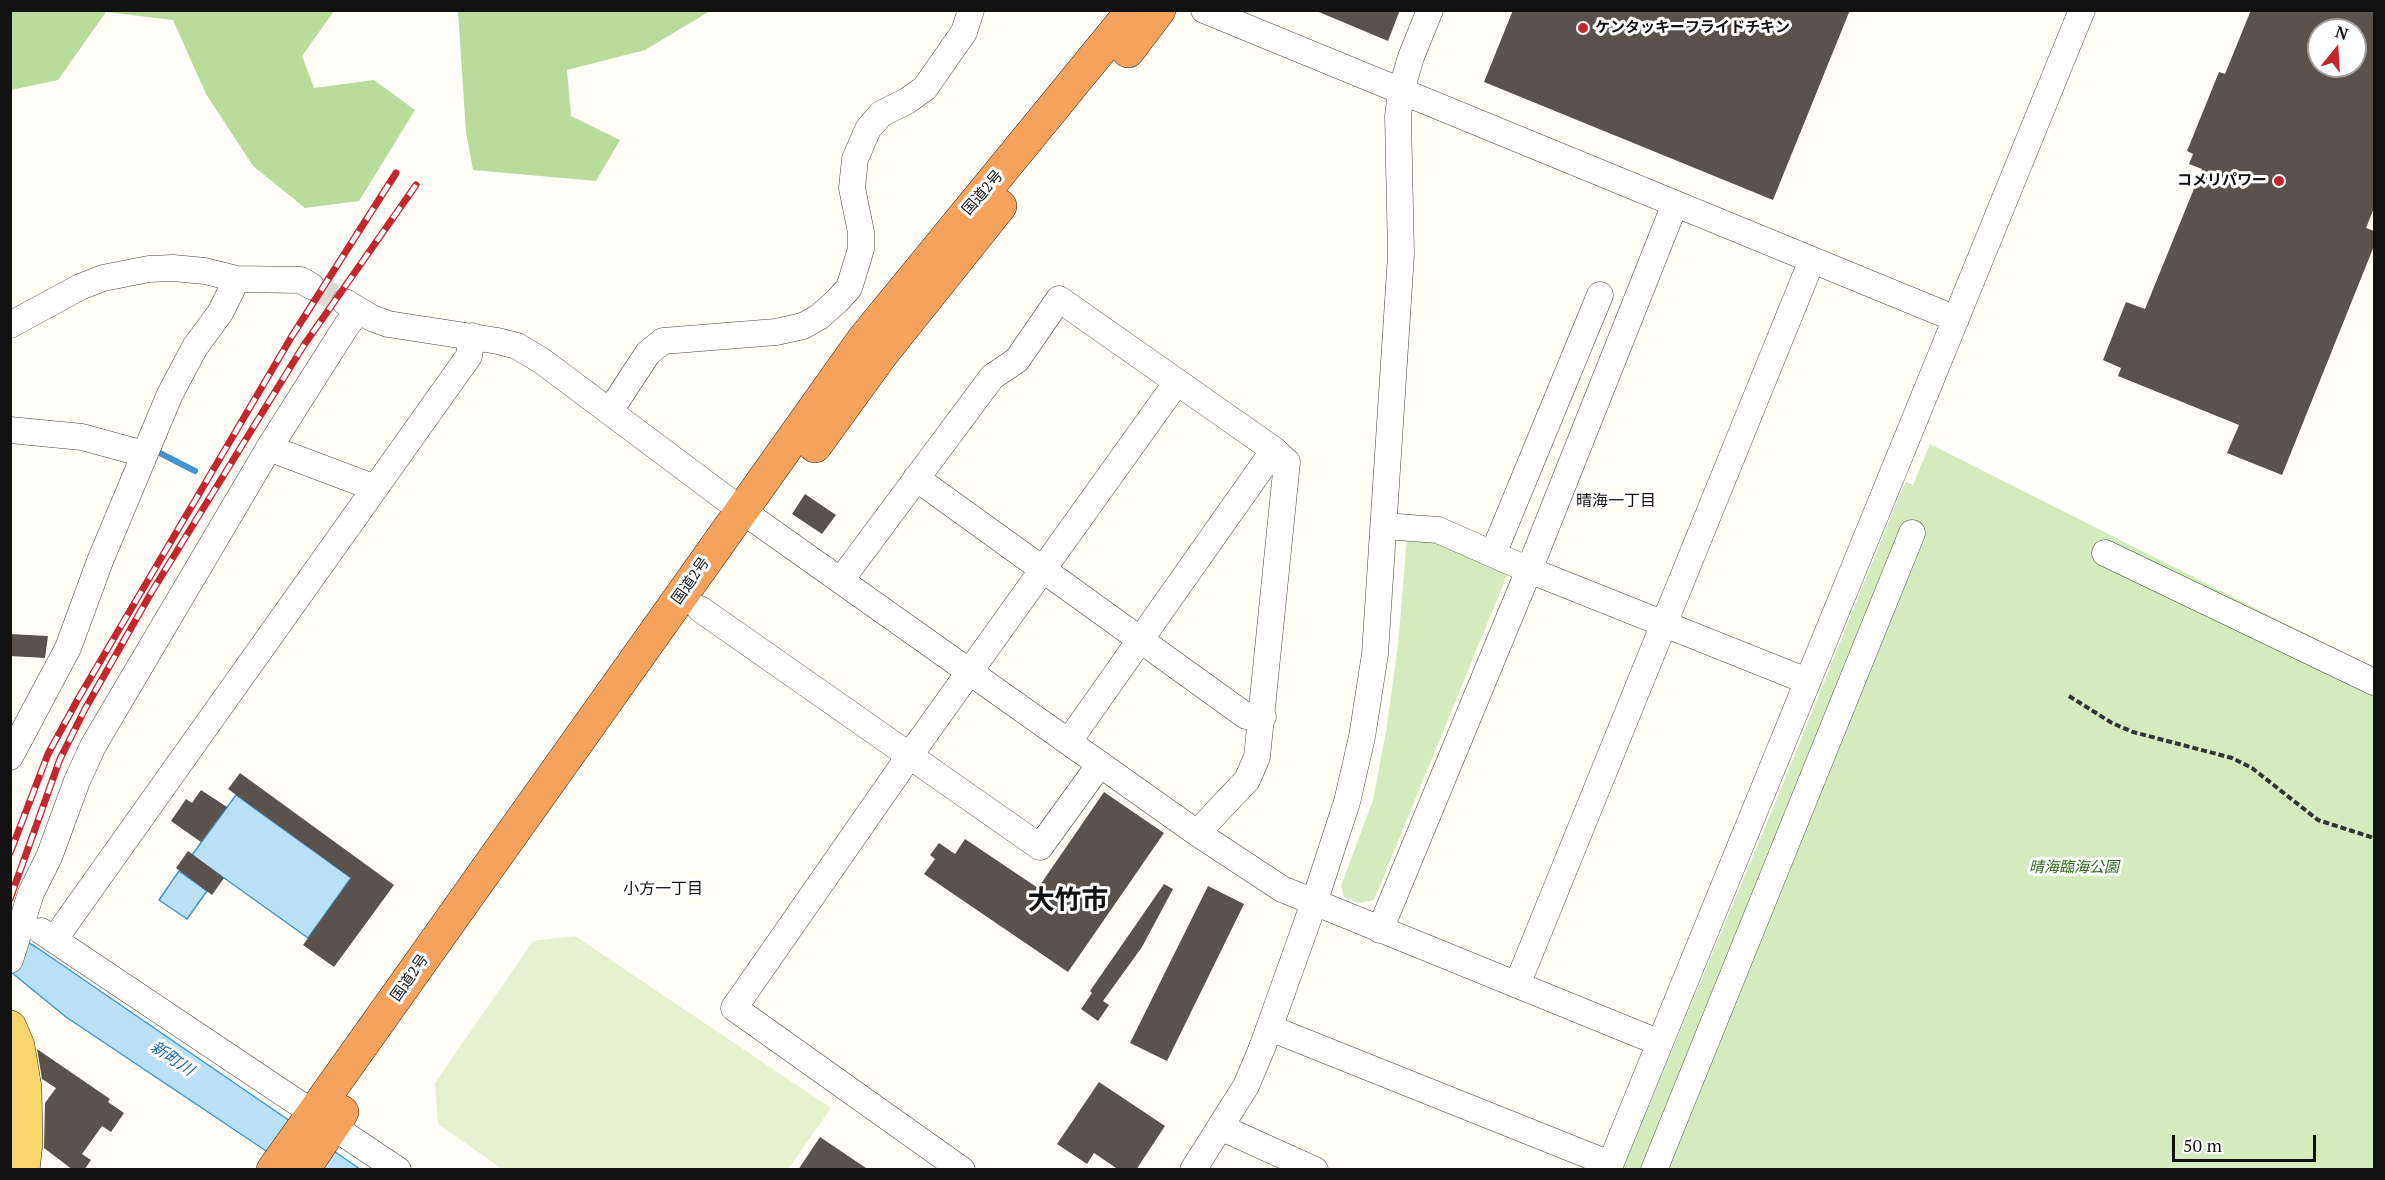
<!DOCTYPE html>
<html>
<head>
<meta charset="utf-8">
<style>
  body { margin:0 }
  #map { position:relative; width:2385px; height:1180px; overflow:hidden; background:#fffdf5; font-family:"PT Serif",serif }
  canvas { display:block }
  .frame { position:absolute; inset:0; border:12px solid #111; pointer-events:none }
  .north { position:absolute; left:2307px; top:18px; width:60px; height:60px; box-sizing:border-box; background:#fff; border:2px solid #a0a0a0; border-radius:50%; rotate:18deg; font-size:16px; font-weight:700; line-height:24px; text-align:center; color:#111 }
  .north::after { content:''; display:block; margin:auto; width:21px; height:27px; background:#c4262e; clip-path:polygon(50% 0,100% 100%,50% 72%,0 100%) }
  .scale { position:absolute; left:2172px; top:1135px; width:144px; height:27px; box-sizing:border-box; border:3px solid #111; border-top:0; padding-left:8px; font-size:18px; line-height:21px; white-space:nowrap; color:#111; -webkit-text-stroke:4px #fff; paint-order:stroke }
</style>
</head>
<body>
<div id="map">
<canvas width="2385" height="1180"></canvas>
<div class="frame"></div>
<div class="north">N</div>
<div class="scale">50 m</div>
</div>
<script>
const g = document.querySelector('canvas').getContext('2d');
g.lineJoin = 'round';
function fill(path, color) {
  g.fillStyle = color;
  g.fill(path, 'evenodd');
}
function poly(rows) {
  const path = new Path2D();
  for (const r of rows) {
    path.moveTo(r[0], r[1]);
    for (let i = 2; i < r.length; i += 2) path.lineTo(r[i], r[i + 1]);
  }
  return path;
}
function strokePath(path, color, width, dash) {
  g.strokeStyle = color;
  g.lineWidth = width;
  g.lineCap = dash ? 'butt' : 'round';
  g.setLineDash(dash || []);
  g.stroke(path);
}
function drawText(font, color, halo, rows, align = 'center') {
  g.font = font + ' "PT Serif","Noto Sans JP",serif';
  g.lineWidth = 6;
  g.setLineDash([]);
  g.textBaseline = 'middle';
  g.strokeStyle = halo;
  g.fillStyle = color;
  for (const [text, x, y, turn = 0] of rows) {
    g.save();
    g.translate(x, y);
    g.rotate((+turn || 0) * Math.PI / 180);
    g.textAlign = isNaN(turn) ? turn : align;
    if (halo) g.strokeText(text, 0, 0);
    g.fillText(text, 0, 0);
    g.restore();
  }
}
fill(poly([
  [1930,444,2374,668,2374,1169,1622,1170,1781,789,1897,501,1906,482,1913,485],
  [1407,538,1436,541,1510,568,1374,900,1359,903,1344,897,1341,886,1373,800,1386,732,1398,645]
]), '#d5ebbd');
fill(poly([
  [334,11,302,56,314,88,374,80,415,110,359,201,305,208,253,166,206,94,173,20,106,12,58,80,11,90,11,11],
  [458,11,458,10,710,11,645,50,567,70,571,116,620,140,596,181,473,170,466,132]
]), '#b9dc9c');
fill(poly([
  [575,936,831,1108,788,1169,502,1169,438,1124,435,1083,533,941]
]), '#e6f2cf');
const water = poly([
  [236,795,351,878,308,938,192,855,236,795],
  [179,871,207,891,187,919,159,900,179,871],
  [10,932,36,947,360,1169,293,1169,66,1017,11,972,10,932]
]);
fill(water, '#b9e0f7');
strokePath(water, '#3f96cf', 1.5);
strokePath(poly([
  [152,449,195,471]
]), '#3f96cf', 6);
fill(poly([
  [1314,10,1400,10,1388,41],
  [1513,10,1850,10,1773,200,1484,82],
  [2251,10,2374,10,2374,208,2366,228,2374,231,2374,246,2282,475,2227,453,2239,425,2118,376,2121,368,2103,360,2126,302,2145,309,2202,169,2189,164,2193,154,2187,151,2219,72,2225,74],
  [2319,30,2355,30,2355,66,2319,66],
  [805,494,836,515,822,534,792,514],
  [10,634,48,636,45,658,10,656],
  [240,773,394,885,334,967,303,945,351,878,228,789],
  [201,790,227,807,201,842,171,821,186,799,192,803],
  [1104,792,1164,833,1068,972,924,874,935,859,930,855,939,843,955,854,965,839,1038,888],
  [188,851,224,878,212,895,176,868],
  [1164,884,1173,889,1142,947,1103,1001,1109,1005,1098,1021,1081,1009,1092,993,1090,991],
  [1208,886,1244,904,1167,1061,1130,1043],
  [37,1049,110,1099,108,1102,124,1113,111,1132,102,1126,82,1154,91,1160,84,1170,73,1170,44,1148,45,1103,56,1088,42,1079],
  [1099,1082,1165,1126,1136,1170,1119,1170,1094,1153,1087,1164,1057,1144],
  [820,1137,869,1170,798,1170]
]), '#5a524d');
strokePath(poly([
  [311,286,345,302]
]), '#dbdad3', 26, [26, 13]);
const minor = poly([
  [1204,10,1956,319],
  [345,302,372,318,388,324,498,341,517,346,542,361,741,510,1197,833,1282,889,1660,1043],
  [10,325,80,287,103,278,149,269,173,268,205,271,237,279,301,280,311,286],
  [610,411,648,353,663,341,776,332,803,326,819,317,837,301,849,288,861,249,861,232,852,188,855,159,868,129,881,114,907,101,925,88,964,32,971,10],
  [10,430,82,437,144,454],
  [269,448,375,488],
  [916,478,1246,716,1263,717],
  [1384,526,1438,530,1529,570,1807,681],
  [2105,553,2374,682],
  [1493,554,1600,295],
  [841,580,992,377,1017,360,1059,299,1274,450,1287,462,1257,757,1247,780,1197,833],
  [700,609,1040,847,1100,764],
  [1069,741,1274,450],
  [10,757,68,648,100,561,170,394,195,347,220,313,237,279],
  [1380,930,1529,570,1675,204],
  [41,931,398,1170],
  [54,940,469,356,472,336],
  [10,960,31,893,49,857,77,781,93,746,269,448,347,325,359,311],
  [1517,985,1812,260],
  [1270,1028,1610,1164],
  [1220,1127,1315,1170],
  [962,1170,734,1008,910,755,1177,382],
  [1193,1170,1246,1086,1262,1048,1314,903,1347,802,1362,737,1375,654,1401,255,1398,116,1401,91,1411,57,1430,10],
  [1608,1170,2082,10],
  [1654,1170,1912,533]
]);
const major = poly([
  [10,1027,18,1046,25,1088,26,1143,23,1170]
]);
const highway = poly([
  [1128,51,1159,10],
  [815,446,881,355,1000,206],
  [273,1170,863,340,1133,10],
  [303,1170,342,1112]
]);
strokePath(minor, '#444', 27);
strokePath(major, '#222', 34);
strokePath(highway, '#222', 34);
strokePath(poly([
  [2069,696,2112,723,2133,732,2232,758,2252,768,2318,820,2374,838]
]), '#333', 4, [6, 3]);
strokePath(minor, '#fff', 26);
strokePath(major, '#f9d66b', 33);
strokePath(highway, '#f5a25d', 33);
const rail = poly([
  [10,853,48,754,78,699,292,336,396,173],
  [10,899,60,759,85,709,151,593,304,345,416,185]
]);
strokePath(rail, '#c4262e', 7);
strokePath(rail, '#fff', 4.5, [14]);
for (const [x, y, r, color] of [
  [1583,28,6,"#c4262e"],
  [2279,181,6,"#c4262e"]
]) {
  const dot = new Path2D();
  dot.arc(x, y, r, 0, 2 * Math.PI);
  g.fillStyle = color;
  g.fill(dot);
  strokePath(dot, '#fff', 2);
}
drawText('bold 15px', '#111', '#fff', [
  ["ケンタッキーフライドチキン",1595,28],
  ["コメリパワー",2267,181,"right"]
], 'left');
drawText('15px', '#111', '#fff', [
  ["国道2号",983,193,-49],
  ["国道2号",691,581,-55],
  ["国道2号",410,978,-55]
]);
drawText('italic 15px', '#2f6b1f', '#fff', [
  ["晴海臨海公園",2074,868]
]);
drawText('16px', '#111', '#fff', [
  ["晴海一丁目",1616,501],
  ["小方一丁目",663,889]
]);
drawText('italic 16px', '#1768a6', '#fff', [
  ["新町川",172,1059,34]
]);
drawText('bold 27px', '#111', '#fff', [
  ["大竹市",1068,901]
]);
</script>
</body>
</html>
